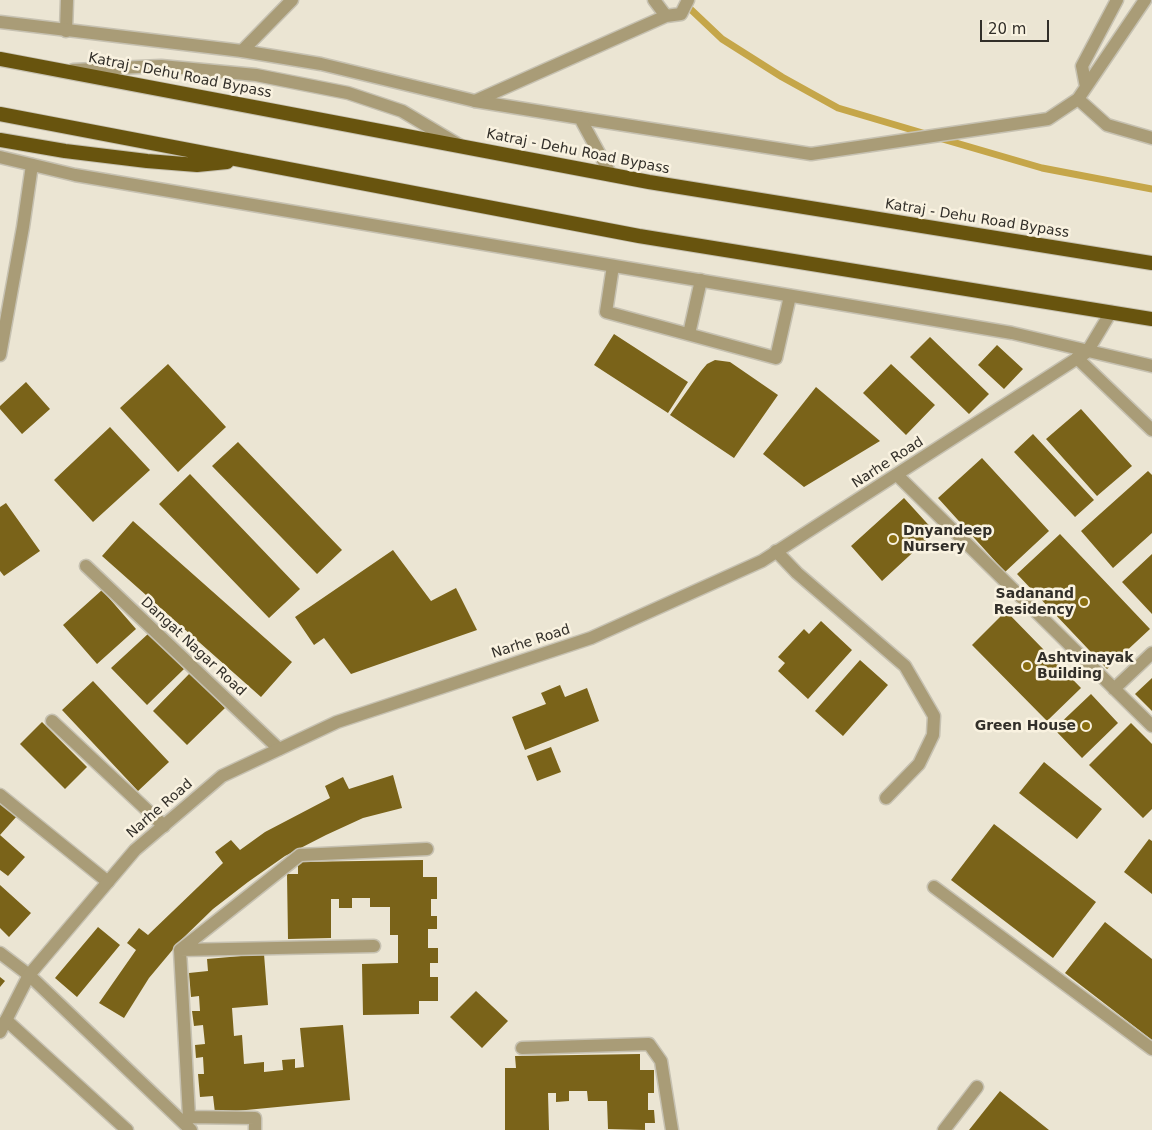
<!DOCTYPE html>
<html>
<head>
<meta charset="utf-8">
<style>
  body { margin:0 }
  #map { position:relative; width:1152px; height:1130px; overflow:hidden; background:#ebe5d3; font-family:"DejaVu Sans",sans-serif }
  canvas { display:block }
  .scale { position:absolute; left:980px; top:20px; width:69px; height:22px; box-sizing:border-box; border:2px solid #322f29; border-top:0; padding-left:6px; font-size:15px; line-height:18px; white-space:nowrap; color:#322f29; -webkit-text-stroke:4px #f9f2e0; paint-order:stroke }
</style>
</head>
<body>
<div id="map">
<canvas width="1152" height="1130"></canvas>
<div class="scale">20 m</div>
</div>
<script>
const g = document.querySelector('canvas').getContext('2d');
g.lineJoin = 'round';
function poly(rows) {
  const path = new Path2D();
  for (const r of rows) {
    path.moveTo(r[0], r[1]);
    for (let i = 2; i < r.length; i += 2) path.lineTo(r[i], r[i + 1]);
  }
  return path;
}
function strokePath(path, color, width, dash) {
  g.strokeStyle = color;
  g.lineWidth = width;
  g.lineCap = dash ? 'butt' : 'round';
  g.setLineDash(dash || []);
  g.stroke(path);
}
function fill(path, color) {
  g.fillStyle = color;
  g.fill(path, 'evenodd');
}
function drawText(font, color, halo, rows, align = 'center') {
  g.font = font + ' "DejaVu Sans",sans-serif';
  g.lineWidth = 5;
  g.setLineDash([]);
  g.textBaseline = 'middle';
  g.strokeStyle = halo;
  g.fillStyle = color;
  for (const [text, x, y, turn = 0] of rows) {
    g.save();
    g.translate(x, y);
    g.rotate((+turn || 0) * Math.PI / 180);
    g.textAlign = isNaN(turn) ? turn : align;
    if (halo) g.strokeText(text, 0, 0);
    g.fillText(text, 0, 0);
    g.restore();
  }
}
strokePath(poly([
  [684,3,722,39,782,77,838,108,926,134],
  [939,138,1042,168,1152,189]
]), '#c5a649', 7);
fill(poly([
  [614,334,688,382,668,413,594,365],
  [930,337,989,394,969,414,910,357],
  [997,345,1023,369,1004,389,978,365],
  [715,360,730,362,778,395,734,458,670,415,701,371,707,364],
  [168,364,226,427,178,472,120,408],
  [891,364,935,405,906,435,863,393],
  [26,382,50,409,22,434,0,409,0,406],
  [816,387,880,441,804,487,763,454],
  [1081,409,1132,466,1097,496,1046,439],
  [110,427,150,470,93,522,54,480],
  [1033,434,1094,500,1075,517,1014,452],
  [238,442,342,550,317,574,212,466],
  [982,458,1049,531,1005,572,938,498],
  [1148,471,1152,475,1152,533,1113,568,1081,531],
  [190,474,300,589,269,618,159,504],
  [904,498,935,532,882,581,851,546],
  [6,503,40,551,4,576,0,571,0,507],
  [133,521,292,662,261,697,102,556],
  [1060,534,1150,629,1107,669,1017,574],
  [393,550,431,601,456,588,477,630,351,674,324,638,314,645,295,617],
  [1152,554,1152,614,1122,582],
  [102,590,136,629,97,664,63,625],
  [1006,611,1081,688,1047,721,972,645],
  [821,621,852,650,808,699,778,671,785,663,778,657,804,629,809,634],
  [149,633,184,669,147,705,111,668],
  [860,660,888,685,843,736,815,711],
  [190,673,225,708,187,745,153,711],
  [1152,678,1152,711,1135,694],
  [93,681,169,762,138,791,62,710],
  [560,685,565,697,587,688,599,721,525,750,512,717,546,704,541,693],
  [1091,694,1118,723,1082,758,1054,729],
  [42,722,87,767,65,789,20,744],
  [1131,723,1152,744,1152,809,1143,818,1089,765],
  [551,747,561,772,537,781,527,756],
  [1044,762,1102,809,1077,839,1019,793],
  [393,775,402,808,363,818,326,835,285,856,248,882,213,909,180,941,149,978,124,1018,99,1003,136,950,127,943,139,928,148,935,223,863,215,852,231,840,240,850,265,832,330,798,325,786,343,777,349,789],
  [0,801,17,816,0,835,25,857,8,876,0,870],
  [994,824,1096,902,1053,958,951,880],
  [1149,839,1152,841,1152,894,1124,872],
  [423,860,423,877,437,877,437,899,431,899,431,916,437,916,437,929,428,929,428,948,438,948,438,963,430,963,430,977,438,977,438,1001,419,1001,419,1014,363,1015,362,964,398,963,398,935,390,935,390,907,370,907,370,898,352,898,352,908,339,908,339,899,331,899,331,938,288,939,287,874,298,874,298,862],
  [0,885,31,913,9,937,0,928],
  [1105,922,1152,959,1152,1040,1065,973],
  [98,927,120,945,77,997,55,978],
  [264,954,268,1005,232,1008,234,1036,242,1035,244,1064,264,1062,264,1072,283,1070,282,1060,295,1059,295,1068,304,1067,300,1028,343,1025,350,1100,215,1113,213,1096,200,1097,198,1074,204,1074,203,1057,196,1058,195,1045,205,1044,203,1025,194,1026,192,1011,200,1011,199,996,191,997,189,973,208,971,207,959],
  [0,977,5,981,0,987],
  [476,991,508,1021,482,1048,450,1017],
  [640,1054,640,1070,654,1070,654,1093,648,1093,648,1110,654,1110,655,1123,645,1123,645,1130,608,1129,607,1101,588,1101,587,1091,569,1091,569,1101,556,1102,556,1093,548,1093,549,1130,505,1130,505,1068,516,1068,515,1056],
  [1000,1091,1049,1130,969,1130]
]), '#7a6319');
const service = poly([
  [242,51,292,0],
  [613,266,606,312,776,358,790,296],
  [689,334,701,280],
  [0,355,23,227,32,165],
  [1077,358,1152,430],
  [776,551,797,573,905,666,934,716,933,735,919,764,886,798],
  [934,887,1152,1049],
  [180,950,300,855,427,849],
  [29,975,191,1130],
  [6,1020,127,1130],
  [522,1048,649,1044,661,1061,672,1130],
  [255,1130,255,1118,189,1117,180,950,374,946],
  [944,1130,977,1087]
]);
const minor = poly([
  [654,0,666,16],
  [66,31,67,0],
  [1086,87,1082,66,1117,0],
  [1078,99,1107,125,1152,138],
  [475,101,666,16,681,14,688,0],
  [580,118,811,154,1048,119,1078,99,1145,0],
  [897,475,1152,726],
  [86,566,279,749],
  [1114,689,1152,653],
  [52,721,164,826],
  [0,795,108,882],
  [0,953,29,975]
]);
const tertiary = poly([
  [0,22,242,51,321,64,475,101,580,118,611,175],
  [73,70,161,66,256,75,348,93,402,111,459,145],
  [0,157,75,175,1012,333,1152,366],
  [0,1032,29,975,135,850,222,776,337,722,591,638,762,561,1087,352,1111,312]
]);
const trunk = poly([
  [0,59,649,182,1152,263],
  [0,114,639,236,1152,319],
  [0,140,65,151,147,161,197,165,227,162]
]);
strokePath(service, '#c6c1b1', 15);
strokePath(minor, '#c6c1b1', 15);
strokePath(tertiary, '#c6c1b1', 15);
strokePath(trunk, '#c6c1b1', 16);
strokePath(service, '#a99c77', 12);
strokePath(minor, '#a99c77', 12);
strokePath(tertiary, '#a99c77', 12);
strokePath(trunk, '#68540e', 14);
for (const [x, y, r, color] of [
  [893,539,5,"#8b6f10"],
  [1084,602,5,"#8b6f10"],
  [1027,666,5,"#8b6f10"],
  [1086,726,5,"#8b6f10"]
]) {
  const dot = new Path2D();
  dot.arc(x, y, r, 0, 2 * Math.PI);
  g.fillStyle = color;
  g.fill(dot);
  strokePath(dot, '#f9f2e0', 2);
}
drawText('14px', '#322f29', '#f9f2e0', [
  ["Katraj - Dehu Road Bypass",180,76,11],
  ["Katraj - Dehu Road Bypass",578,152,11],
  ["Katraj - Dehu Road Bypass",977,219,9],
  ["Narhe Road",888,463,-33],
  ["Narhe Road",531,642,-18],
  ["Dangat Nagar Road",193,647,43],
  ["Narhe Road",160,809,-41]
]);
drawText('bold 14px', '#322f29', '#f9f2e0', [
  ["Dnyandeep",903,531],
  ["Nursery",903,547],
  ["Sadanand",1074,594,"right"],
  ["Residency",1074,610,"right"],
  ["Ashtvinayak",1037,658],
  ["Building",1037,674],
  ["Green House",1076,726,"right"]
], 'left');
</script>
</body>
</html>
